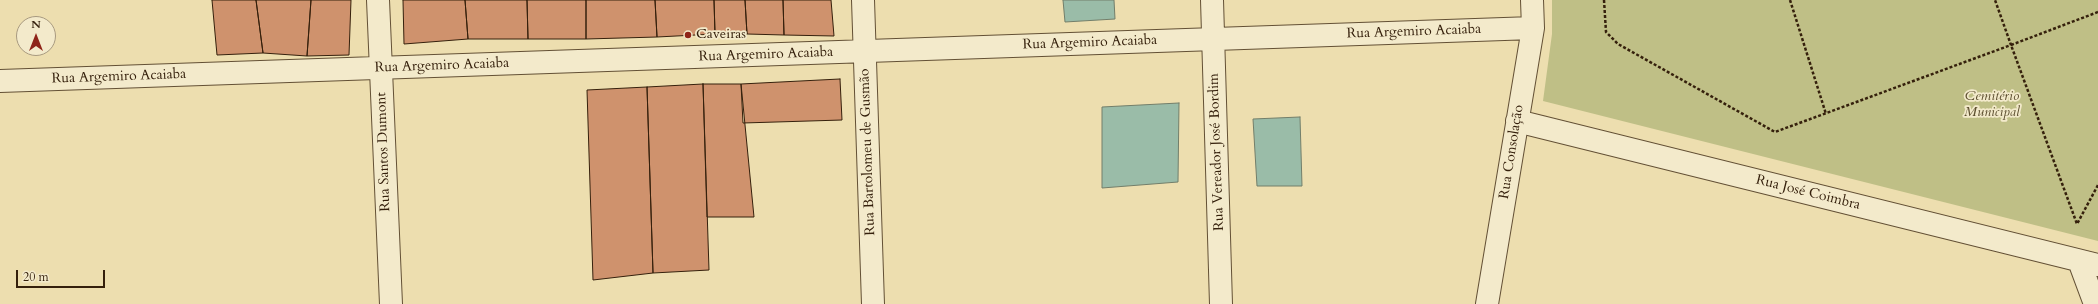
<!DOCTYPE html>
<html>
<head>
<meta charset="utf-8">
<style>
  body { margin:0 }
  #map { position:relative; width:2098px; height:304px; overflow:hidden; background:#eddeaf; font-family:Cardo,serif }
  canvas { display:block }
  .north { position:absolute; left:16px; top:16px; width:40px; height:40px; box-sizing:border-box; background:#f3eacb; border:1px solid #a7997f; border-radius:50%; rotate:0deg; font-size:11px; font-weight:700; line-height:16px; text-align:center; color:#35200c }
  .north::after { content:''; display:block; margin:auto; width:14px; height:18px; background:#8f2418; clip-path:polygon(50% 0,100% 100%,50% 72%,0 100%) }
  .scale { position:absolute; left:16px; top:270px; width:89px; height:18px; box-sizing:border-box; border:2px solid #35200c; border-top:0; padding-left:5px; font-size:12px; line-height:14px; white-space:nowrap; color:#35200c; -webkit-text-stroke:3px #f3eacb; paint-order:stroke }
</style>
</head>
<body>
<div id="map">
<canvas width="2098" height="304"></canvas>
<div class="north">N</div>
<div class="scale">20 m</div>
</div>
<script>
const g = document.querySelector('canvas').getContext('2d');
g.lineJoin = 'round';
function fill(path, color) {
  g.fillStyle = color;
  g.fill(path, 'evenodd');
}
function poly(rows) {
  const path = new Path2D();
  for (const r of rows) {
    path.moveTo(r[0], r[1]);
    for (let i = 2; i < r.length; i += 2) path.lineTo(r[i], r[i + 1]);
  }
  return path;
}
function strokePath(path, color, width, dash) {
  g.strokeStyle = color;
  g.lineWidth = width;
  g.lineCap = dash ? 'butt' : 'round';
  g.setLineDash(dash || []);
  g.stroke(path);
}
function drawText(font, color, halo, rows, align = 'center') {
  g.font = font + ' Cardo,serif';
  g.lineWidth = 3.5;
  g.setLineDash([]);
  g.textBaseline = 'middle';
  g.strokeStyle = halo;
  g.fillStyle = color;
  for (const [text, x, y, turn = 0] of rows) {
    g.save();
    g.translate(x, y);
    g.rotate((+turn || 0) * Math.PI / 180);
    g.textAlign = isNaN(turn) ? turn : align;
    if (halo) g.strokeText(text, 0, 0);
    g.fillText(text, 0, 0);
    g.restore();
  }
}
fill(poly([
  [1552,0,2098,0,2098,241,1543,101,1552,34]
]), '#bfbf86');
const water = poly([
  [1063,0,1114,0,1115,19,1065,22,1063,0],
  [1179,103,1178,182,1102,188,1102,107,1179,103],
  [1300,117,1302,186,1257,186,1253,119,1300,117]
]);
fill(water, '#9abca8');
strokePath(water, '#727e6a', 1);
const building = poly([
  [212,0,256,0,263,53,217,55,212,0],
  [256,0,311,0,307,56,263,53,256,0],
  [311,0,351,0,349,55,307,56,311,0],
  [403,0,465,0,468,39,404,44,403,0],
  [465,0,527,0,528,39,468,39,465,0],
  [527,0,586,0,586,39,528,39,527,0],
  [586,0,655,0,657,37,586,39,586,0],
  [655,0,714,0,715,34,657,37,655,0],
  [714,0,745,0,747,34,715,34,714,0],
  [745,0,783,0,784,35,747,34,745,0],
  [783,0,831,0,834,36,784,35,783,0],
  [840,79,842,120,743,123,741,84,840,79],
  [703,84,741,84,754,217,707,217,703,84],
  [703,84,709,270,653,273,647,87,703,84],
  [647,87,653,273,593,280,587,90,647,87]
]);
fill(building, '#cf926d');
strokePath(building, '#35200c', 1);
const street = poly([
  [378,0,391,304],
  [863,0,873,304],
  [1212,0,1221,304],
  [0,81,1533,28],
  [1517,121,2098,265],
  [2079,261,2095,304],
  [1487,304,1533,28,1532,0]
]);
strokePath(street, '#635035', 24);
strokePath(poly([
  [1604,0,1606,32,1618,44,1775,132,2011,45,1995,0],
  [1790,0,1826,114],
  [2098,12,2011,45,2077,224,2098,185]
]), '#35200c', 2.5, [3, 2]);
strokePath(street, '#f3eacb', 22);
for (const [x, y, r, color] of [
  [688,35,4,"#8f2418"]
]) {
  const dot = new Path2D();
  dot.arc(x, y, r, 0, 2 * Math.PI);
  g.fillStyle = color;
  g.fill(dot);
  strokePath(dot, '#f3eacb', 1.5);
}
drawText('14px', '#35200c', '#f3eacb', [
  ["Rua Argemiro Acaiaba",1414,32,-2],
  ["Rua Argemiro Acaiaba",1090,43,-2],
  ["Rua Argemiro Acaiaba",766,55,-2],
  ["Rua Argemiro Acaiaba",442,66,-2],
  ["Rua Argemiro Acaiaba",119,77,-2],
  ["Rua Santos Dumont",384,152,-92],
  ["Rua Bartolomeu de Gusmão",868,152,-92],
  ["Rua Vereador José Bordim",1217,152,-92],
  ["Rua Consolação",1512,152,-81],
  ["Rua José Coimbra",1808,193,14]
]);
drawText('14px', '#35200c', '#f3eacb', [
  ["Caveiras",696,35]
], 'left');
drawText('italic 14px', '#5e5031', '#f3eacb', [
  ["Cemitério",1992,97],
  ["Municipal",1992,113]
]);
</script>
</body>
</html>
